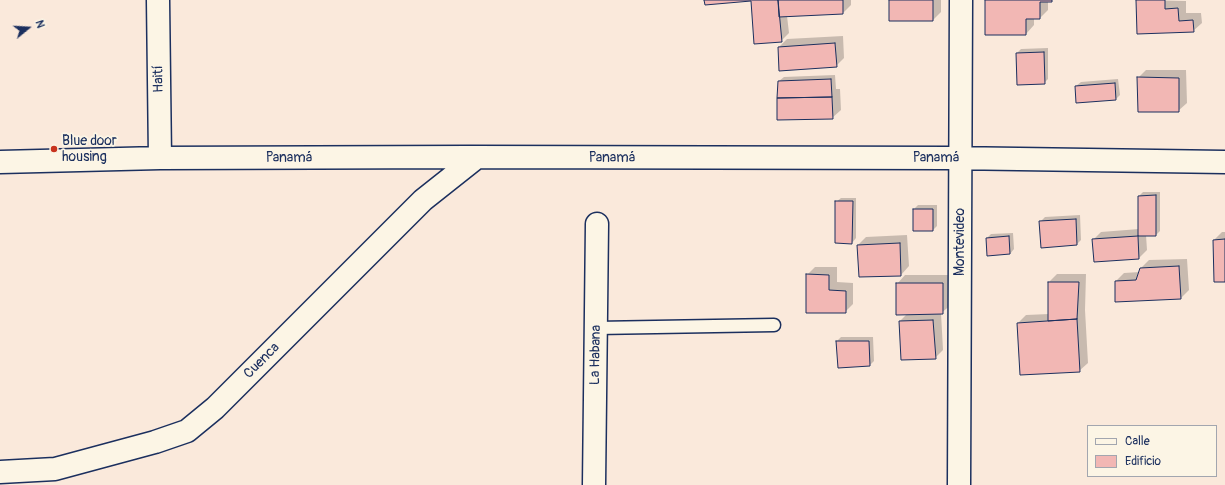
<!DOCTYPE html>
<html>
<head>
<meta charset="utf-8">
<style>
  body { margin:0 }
  #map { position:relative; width:1225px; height:485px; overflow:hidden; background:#fae9db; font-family:Pangolin,sans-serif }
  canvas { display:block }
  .legend { position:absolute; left:1087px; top:425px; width:130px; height:52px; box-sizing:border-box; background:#fcf5e5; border:1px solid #a2a6af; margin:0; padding:5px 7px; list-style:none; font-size:12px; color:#1b2f5e }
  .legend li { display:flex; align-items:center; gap:8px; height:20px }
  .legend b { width:20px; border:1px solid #a2a6af }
  .north { position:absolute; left:8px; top:8px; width:40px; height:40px; -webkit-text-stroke:3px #fcf5e5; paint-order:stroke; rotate:72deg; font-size:11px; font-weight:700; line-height:16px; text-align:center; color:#1b2f5e }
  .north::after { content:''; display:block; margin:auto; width:14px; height:18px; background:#1b2f5e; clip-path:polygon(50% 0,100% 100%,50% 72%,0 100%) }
</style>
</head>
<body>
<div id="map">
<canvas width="1225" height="485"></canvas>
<ul class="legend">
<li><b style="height:5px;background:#fcf5e5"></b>Calle</li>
<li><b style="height:11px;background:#f2b7b4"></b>Edificio</li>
</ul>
<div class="north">N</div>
</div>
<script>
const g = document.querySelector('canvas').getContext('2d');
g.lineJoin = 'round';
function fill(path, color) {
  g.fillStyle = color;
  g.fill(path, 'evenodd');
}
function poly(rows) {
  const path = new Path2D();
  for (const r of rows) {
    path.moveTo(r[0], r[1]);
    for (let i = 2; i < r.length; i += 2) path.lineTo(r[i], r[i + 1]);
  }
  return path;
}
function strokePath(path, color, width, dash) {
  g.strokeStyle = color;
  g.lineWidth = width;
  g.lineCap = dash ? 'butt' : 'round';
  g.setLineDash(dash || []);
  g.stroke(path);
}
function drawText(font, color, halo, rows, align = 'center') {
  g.font = font + ' Pangolin,sans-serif';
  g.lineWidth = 3.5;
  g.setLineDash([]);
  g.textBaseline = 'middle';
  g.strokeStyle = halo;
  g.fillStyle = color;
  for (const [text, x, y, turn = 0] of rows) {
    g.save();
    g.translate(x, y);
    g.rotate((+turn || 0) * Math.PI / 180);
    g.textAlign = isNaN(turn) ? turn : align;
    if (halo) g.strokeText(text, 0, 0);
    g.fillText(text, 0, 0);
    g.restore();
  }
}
fill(poly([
  [705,0,851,0,851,5,843,13,787,16,789,33,781,41,752,0],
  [890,0,941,0,941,12,933,20],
  [986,0,1053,0,1048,1,1048,10,1040,18,1034,18,1034,25,1026,34],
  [1137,0,1186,1,1186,13,1201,13,1202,23,1193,31],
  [843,36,844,58,836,66,779,47,787,39],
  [1048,48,1048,79,1044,83,1017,53,1021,49],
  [1146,70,1186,70,1187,103,1178,111,1138,78],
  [835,75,836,89,840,89,841,110,832,118,779,81,784,77],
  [1118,79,1120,95,1116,99,1076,86,1081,82],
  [1143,192,1160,192,1160,231,1156,235,1146,235,1147,250,1139,258,1093,240,1101,232,1139,229,1139,196],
  [841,198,856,198,856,238,852,243,836,202],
  [918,205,937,205,937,226,933,230,914,230,914,209],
  [1080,215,1081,240,1077,244,1042,246,1040,222,1045,217],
  [1222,232,1225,232,1225,281,1214,240],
  [1013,233,1014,249,1010,254,987,238,991,234],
  [907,235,909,266,901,275,858,245,866,237],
  [1187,259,1189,290,1181,298,1116,281,1124,273,1140,272,1141,268,1149,260],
  [815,267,837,267,837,282,853,283,853,304,845,312,807,275],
  [1057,274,1086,274,1085,310,1088,363,1079,371,1018,323,1026,315,1049,314,1049,282],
  [905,275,951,275,951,305,941,313,943,350,935,358,900,321,908,313,897,284],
  [841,337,873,337,874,361,870,365,837,341]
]), '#0003');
const building = poly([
  [704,0,778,0,782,42,754,44,751,1,705,5,704,0],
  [778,0,843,0,843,14,779,17,778,0],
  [889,0,933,0,933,21,889,21,889,0],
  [985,0,1052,0,1052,2,1040,2,1040,19,1026,19,1026,35,985,35,985,0],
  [1136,0,1165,0,1165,9,1178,8,1179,21,1193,20,1194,32,1137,34,1136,0],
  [835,43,837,67,779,71,778,47,835,43],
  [1044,52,1045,84,1017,85,1016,53,1044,52],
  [1137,77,1179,78,1179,112,1138,112,1137,77],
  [831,79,832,97,777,98,778,81,831,79],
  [1115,83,1116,100,1076,103,1075,86,1115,83],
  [832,97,833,119,777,120,777,98,832,97],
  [1156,195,1156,236,1138,236,1138,196,1156,195],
  [835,201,853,201,852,244,835,243,835,201],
  [913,209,933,209,933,231,913,231,913,209],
  [1076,219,1077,245,1041,248,1039,221,1076,219],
  [1009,236,1010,254,987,256,986,238,1009,236],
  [1138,236,1139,259,1094,262,1092,239,1138,236],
  [1225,239,1225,282,1214,282,1213,240,1225,239],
  [900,243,901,276,859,277,857,245,900,243],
  [1179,266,1181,299,1115,302,1115,281,1136,280,1140,268,1179,266],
  [806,274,829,275,829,290,846,291,846,313,806,313,806,274],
  [1048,282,1079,282,1077,319,1048,321,1048,282],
  [896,283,943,283,943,314,896,315,896,283],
  [1077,319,1080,372,1020,375,1017,323,1077,319],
  [933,320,936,359,901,360,899,321,933,320],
  [836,341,869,341,870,366,838,368,836,341]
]);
fill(building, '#f2b7b4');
strokePath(building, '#1b2f5e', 1);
const service = poly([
  [596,328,774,325]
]);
const minor = poly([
  [158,0,160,158],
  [0,162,160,158,470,157,950,158,1225,162],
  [0,472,55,469,155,442,187,431,215,408,423,200,476,158],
  [594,485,597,224],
  [959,485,961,0]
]);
strokePath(service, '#1b2f5e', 15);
strokePath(minor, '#1b2f5e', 25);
strokePath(service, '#fcf5e5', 12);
strokePath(minor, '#fcf5e5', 22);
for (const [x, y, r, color] of [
  [54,149,4,"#c8321e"]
]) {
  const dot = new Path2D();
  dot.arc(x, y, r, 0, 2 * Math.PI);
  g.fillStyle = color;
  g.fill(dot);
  strokePath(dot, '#fcf5e5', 1.5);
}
drawText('14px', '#1b2f5e', '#fcf5e5', [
  ["Haití",159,79,-91],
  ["Panamá",289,158],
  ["Panamá",612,158],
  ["Panamá",936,158],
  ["Montevideo",960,242,-90],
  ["La Habana",596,355,-89],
  ["Cuenca",262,361,-45]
]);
drawText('14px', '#1b2f5e', '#fcf5e5', [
  ["Blue door",62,141],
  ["housing",62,157]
], 'left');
</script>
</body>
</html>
